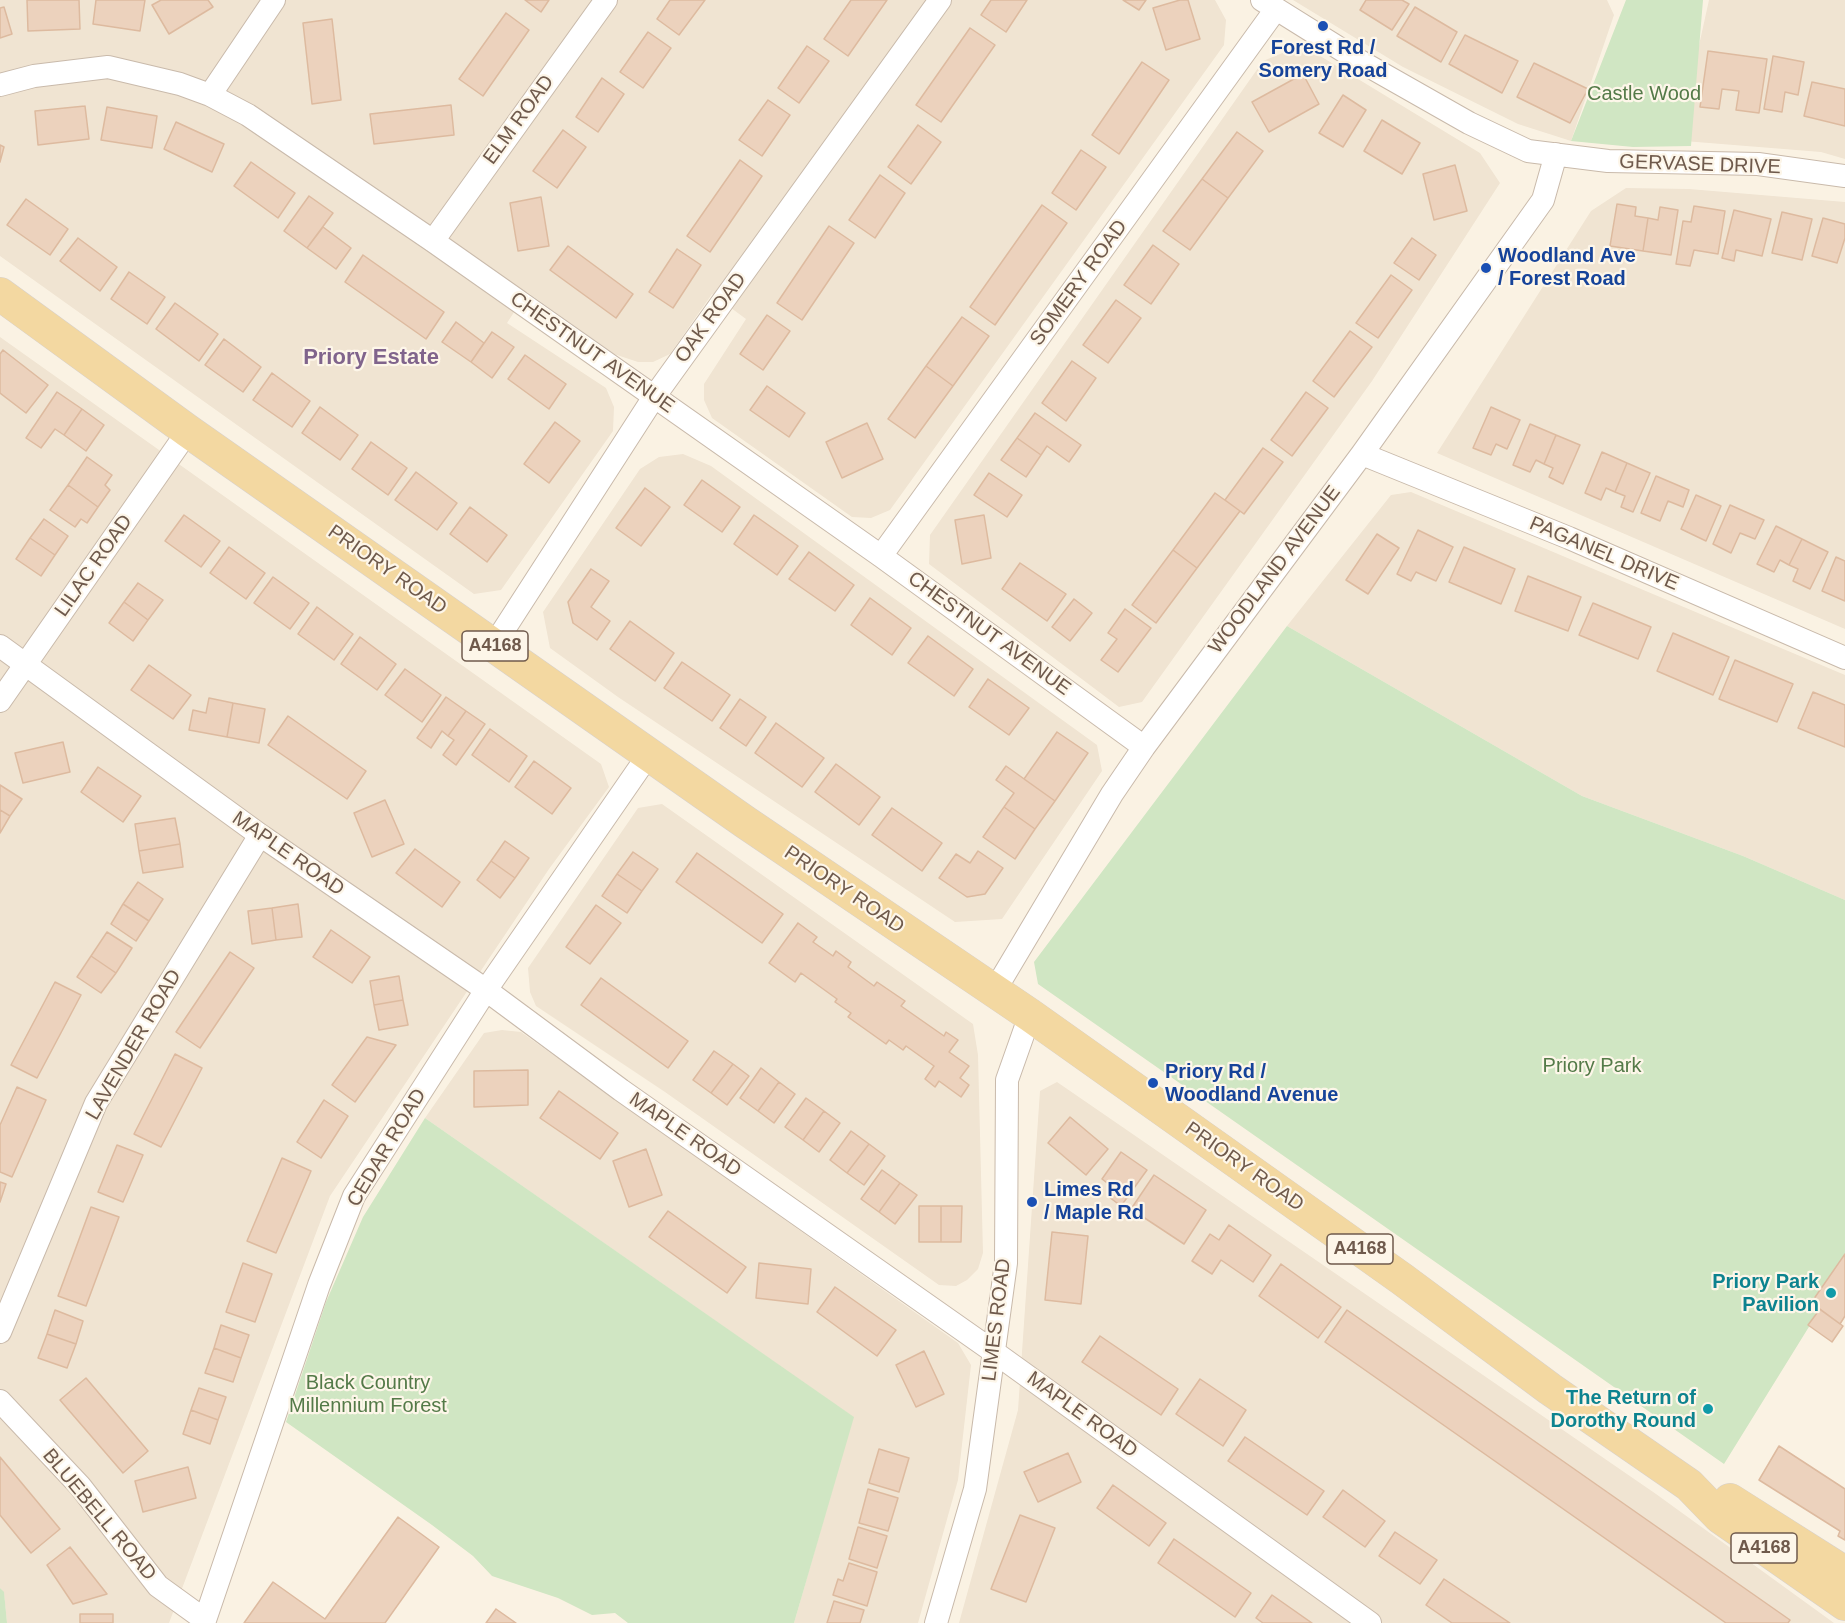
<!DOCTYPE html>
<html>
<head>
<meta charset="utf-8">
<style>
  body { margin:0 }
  canvas { display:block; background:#faf2e3 }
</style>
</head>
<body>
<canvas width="1845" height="1623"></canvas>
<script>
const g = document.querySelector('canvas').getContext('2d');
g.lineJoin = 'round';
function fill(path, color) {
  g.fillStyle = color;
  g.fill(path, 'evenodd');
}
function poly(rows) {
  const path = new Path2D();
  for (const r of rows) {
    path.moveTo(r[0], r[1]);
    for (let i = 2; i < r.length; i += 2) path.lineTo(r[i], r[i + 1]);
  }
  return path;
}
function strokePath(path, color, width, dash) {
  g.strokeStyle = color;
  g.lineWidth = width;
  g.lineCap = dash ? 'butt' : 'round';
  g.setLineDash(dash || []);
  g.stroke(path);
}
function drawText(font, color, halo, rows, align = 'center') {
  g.font = font + ' Helvetica,sans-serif';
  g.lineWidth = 4.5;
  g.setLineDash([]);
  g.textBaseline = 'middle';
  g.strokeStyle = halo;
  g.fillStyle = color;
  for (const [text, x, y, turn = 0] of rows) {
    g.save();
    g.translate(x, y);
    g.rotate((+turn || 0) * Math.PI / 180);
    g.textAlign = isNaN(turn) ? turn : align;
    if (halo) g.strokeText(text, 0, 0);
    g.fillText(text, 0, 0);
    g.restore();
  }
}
fill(poly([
  [0,0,1215,0,1226,20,1224,45,890,510,871,518,852,517,712,418,704,400,704,384,746,319,712,294,670,354,653,362,638,362,614,354,527,292,507,323,606,388,614,407,613,431,501,590,474,594,0,256],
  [1293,0,1607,0,1614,15,1571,141,1518,124,1403,67],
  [1709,0,1845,0,1845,159,1821,152,1684,141,1696,59],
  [1302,45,1480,153,1500,183,1372,381,1142,702,1119,707,929,564,930,535,1263,61],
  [1626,188,1689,189,1845,202,1845,629,1437,453,1591,211],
  [0,337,601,764,609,787,549,869,330,1196,169,1623,7,1623,4,1593,0,1588],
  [683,454,711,466,1097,745,1102,771,1002,919,955,922,618,697,550,648,543,612,640,469,659,457],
  [1411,492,1845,675,1845,900,1743,856,1582,796,1287,626,1391,495],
  [662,804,973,1024,978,1055,983,1253,978,1269,967,1280,956,1286,939,1285,665,1092,536,1006,530,992,528,968,638,808],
  [502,1030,521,1032,958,1343,971,1365,958,1480,918,1623,794,1623,853,1417,425,1118,484,1033],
  [1057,1082,1656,1494,1834,1623,959,1623,1018,1410,1040,1091]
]), '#f0e4d2');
fill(poly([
  [1626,0,1703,0,1691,146,1633,147,1571,141],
  [1287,626,1582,796,1743,856,1845,900,1845,1254,1811,1303,1820,1309,1724,1464,1038,984,1034,962],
  [425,1118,854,1417,794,1623,628,1623,615,1613,592,1615,558,1598,492,1576,473,1556,432,1525,286,1422,326,1302,363,1217],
  [0,1588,4,1592,7,1623,0,1623]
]), '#d0e6c3');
const building = poly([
  [27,0,79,0,80,29,28,31,27,0],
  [96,0,145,0,140,31,93,24,96,0],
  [161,0,208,0,213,7,169,34,152,5,161,0],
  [525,0,549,0,541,12,525,0],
  [670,0,705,0,679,35,657,19,670,0],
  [851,0,887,0,848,56,824,39,851,0],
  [991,0,1027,0,1006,32,981,15,991,0],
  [1123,0,1146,0,1139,10,1123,0],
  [1180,0,1188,0,1200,39,1166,50,1153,8,1180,0],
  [1366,0,1402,0,1409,4,1392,30,1360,10,1366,0],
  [4,7,12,34,0,38,0,8,4,7],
  [1415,7,1457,32,1441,62,1397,36,1415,7],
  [506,13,529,30,483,96,459,79,506,13],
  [332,19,341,100,312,104,303,23,332,19],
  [970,28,995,45,941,122,916,105,970,28],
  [648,32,671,48,643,88,620,72,648,32],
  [1465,35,1518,61,1502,93,1449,64,1465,35],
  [807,46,829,61,799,103,778,88,807,46],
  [1708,51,1767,59,1759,113,1736,110,1739,91,1722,89,1719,109,1700,107,1708,51],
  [1773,56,1804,62,1798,95,1785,92,1782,112,1764,109,1773,56],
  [1142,62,1169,80,1119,154,1092,135,1142,62],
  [1534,63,1588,89,1570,123,1517,97,1534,63],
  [1303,74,1319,104,1269,132,1252,102,1303,74],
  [602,78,624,94,598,132,576,117,602,78],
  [1812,82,1845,89,1845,126,1804,116,1812,82],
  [1343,95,1366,110,1343,147,1319,133,1343,95],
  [768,100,790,115,762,156,739,140,768,100],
  [451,105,454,135,374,144,370,114,451,105],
  [85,106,89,139,38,145,35,111,85,106],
  [107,107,157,116,152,148,101,140,107,107],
  [1382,120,1420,143,1402,174,1364,151,1382,120],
  [176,122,224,144,212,172,164,149,176,122],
  [918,125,941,142,911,184,888,167,918,125],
  [563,130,586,147,557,188,533,171,563,130],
  [1237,132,1263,151,1228,198,1202,179,1237,132],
  [0,145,4,147,0,162,0,145],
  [1081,150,1106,167,1076,210,1052,193,1081,150],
  [740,160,762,176,710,252,687,236,740,160],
  [251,162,295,193,278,218,234,186,251,162],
  [1455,165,1467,211,1434,220,1423,174,1455,165],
  [880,175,905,193,875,238,849,220,880,175],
  [1202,179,1228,198,1190,250,1163,231,1202,179],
  [309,196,333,213,307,248,284,231,309,196],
  [541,197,549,246,518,251,510,203,541,197],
  [26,199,68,229,50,255,7,225,26,199],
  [1617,204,1636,207,1635,216,1648,218,1643,251,1610,246,1617,204],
  [1042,205,1067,223,995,325,970,307,1042,205],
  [1694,206,1725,211,1718,254,1694,250,1690,266,1676,264,1683,221,1691,222,1694,206],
  [1660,207,1678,210,1671,255,1643,251,1648,218,1658,220,1660,207],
  [1734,210,1771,219,1762,256,1736,250,1734,261,1722,258,1734,210],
  [1782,212,1812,219,1802,260,1772,253,1782,212],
  [1823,218,1845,224,1845,238,1837,263,1812,256,1823,218],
  [829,226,854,243,802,320,777,303,829,226],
  [323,227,351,248,336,269,307,248,323,227],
  [78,238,117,267,100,291,60,261,78,238],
  [1412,238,1436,255,1419,280,1394,263,1412,238],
  [1153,245,1179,264,1151,304,1124,285,1153,245],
  [568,246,633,294,616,318,550,270,568,246],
  [677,249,701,265,673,308,649,292,677,249],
  [363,255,444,312,426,339,345,282,363,255],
  [129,272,165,297,147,324,111,299,129,272],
  [1391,275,1412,290,1378,338,1356,323,1391,275],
  [1116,300,1141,318,1108,363,1083,345,1116,300],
  [175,303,218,334,199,361,156,329,175,303],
  [767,315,790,331,763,370,740,354,767,315],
  [962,317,989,336,953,386,926,366,962,317],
  [456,322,484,343,471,362,442,342,456,322],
  [1350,331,1372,347,1334,397,1313,381,1350,331],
  [492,332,514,347,492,378,471,362,492,332],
  [224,339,261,367,243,392,205,365,224,339],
  [3,350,48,385,26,413,0,393,0,354,3,350],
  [525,355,566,384,549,409,508,379,525,355],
  [1072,361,1096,378,1066,421,1042,403,1072,361],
  [926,366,953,386,915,438,888,419,926,366],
  [272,373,310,401,292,427,253,400,272,373],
  [767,386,805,413,789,437,750,410,767,386],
  [57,392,82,409,64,435,55,429,41,448,26,438,57,392],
  [1306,392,1328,408,1292,456,1271,440,1306,392],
  [320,407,358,435,340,460,302,433,320,407],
  [1491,407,1520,420,1507,449,1496,444,1491,455,1473,448,1491,407],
  [82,409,104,425,86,451,64,435,82,409],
  [1035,413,1081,445,1069,462,1047,446,1041,455,1017,438,1035,413],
  [555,422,580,441,549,483,524,464,555,422],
  [867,423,883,459,842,478,826,442,867,423],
  [1530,424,1556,435,1544,464,1536,460,1530,472,1513,465,1530,424],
  [1556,435,1580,445,1563,484,1549,477,1553,468,1544,464,1556,435],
  [1017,438,1041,455,1026,477,1001,460,1017,438],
  [371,442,407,468,388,495,352,469,371,442],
  [1263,448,1283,462,1244,514,1225,500,1263,448],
  [1602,452,1627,463,1615,492,1606,488,1601,500,1585,493,1602,452],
  [87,457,112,475,105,485,110,490,98,507,68,485,87,457],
  [1627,463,1650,473,1633,512,1621,507,1625,496,1615,492,1627,463],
  [416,472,457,503,437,530,395,500,416,472],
  [989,473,1022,495,1007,517,974,495,989,473],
  [1656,476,1689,490,1683,507,1668,501,1660,521,1641,513,1656,476],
  [702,480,740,507,722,532,684,505,702,480],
  [68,485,98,507,87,523,81,519,75,527,50,510,68,485],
  [645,488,670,507,641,546,616,528,645,488],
  [1215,493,1240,511,1197,568,1173,550,1215,493],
  [1696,495,1721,506,1706,541,1681,529,1696,495],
  [1730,505,1764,520,1755,539,1740,533,1731,553,1713,544,1730,505],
  [470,507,507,535,487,562,450,534,470,507],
  [184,515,220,541,201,567,165,541,184,515],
  [754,515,798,546,777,575,734,544,754,515],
  [984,515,991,558,962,564,955,520,984,515],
  [44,519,68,536,55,555,30,538,44,519],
  [1776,526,1802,539,1789,565,1780,560,1774,572,1757,564,1776,526],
  [1418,530,1453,547,1436,581,1416,572,1411,581,1397,574,1418,530],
  [1377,534,1399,548,1368,594,1346,580,1377,534],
  [30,538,55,555,41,576,16,559,30,538],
  [1802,539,1828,552,1810,589,1793,581,1798,569,1789,565,1802,539],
  [229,547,265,573,246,599,210,573,229,547],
  [1464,547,1515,569,1501,604,1449,582,1464,547],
  [1173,550,1197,568,1156,623,1132,605,1173,550],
  [809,552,854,585,835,611,789,579,809,552],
  [1836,557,1845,561,1845,601,1822,591,1836,557],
  [1020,563,1066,594,1047,621,1002,589,1020,563],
  [591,569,609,581,591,607,610,621,597,640,573,623,568,602,591,569],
  [1528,576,1581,597,1568,631,1515,611,1528,576],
  [273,577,309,603,290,629,254,603,273,577],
  [138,583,163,600,148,620,124,602,138,583],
  [870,598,911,628,892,655,851,625,870,598],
  [1074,599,1092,613,1070,641,1052,627,1074,599],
  [124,602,148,620,133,641,109,623,124,602],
  [1593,603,1651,627,1638,659,1579,635,1593,603],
  [317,607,353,634,334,660,298,634,317,607],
  [1125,609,1151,628,1118,672,1101,660,1117,639,1108,633,1125,609],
  [630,621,674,653,655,681,610,649,630,621],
  [1673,633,1729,657,1713,695,1657,671,1673,633],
  [928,636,973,669,954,696,908,663,928,636],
  [360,637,396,664,377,690,341,664,360,637],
  [1735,660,1793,684,1777,722,1719,699,1735,660],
  [682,662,730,695,712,721,664,688,682,662],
  [149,665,191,695,173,719,131,690,149,665],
  [405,669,441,695,422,722,385,695,405,669],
  [988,679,1029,708,1009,735,969,707,988,679],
  [1813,692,1845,705,1845,747,1798,728,1813,692],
  [446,697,466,711,448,736,442,731,431,748,417,738,446,697],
  [209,698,233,703,227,737,189,730,193,710,206,713,209,698],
  [740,699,766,717,746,746,720,728,740,699],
  [233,703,265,709,259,743,227,737,233,703],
  [466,711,485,724,456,765,443,755,454,740,448,736,466,711],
  [288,716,366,771,347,799,268,745,288,716],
  [776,723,824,758,802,787,755,753,776,723],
  [490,729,527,756,509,782,472,755,490,729],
  [1057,732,1088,753,1055,801,1024,779,1057,732],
  [63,742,70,772,23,783,15,753,63,742],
  [534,761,571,788,552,814,515,787,534,761],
  [836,764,880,797,859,825,815,792,836,764],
  [1006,766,1055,801,1035,829,1004,807,1014,793,996,780,1006,766],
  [98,767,141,796,123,822,81,792,98,767],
  [0,785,22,799,10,816,0,810,0,785],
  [385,800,404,844,372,857,354,813,385,800],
  [1004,807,1035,829,1015,859,983,837,1004,807],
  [892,808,942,843,922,871,872,835,892,808],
  [0,810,10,816,0,833,0,810],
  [175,818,180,844,139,851,135,824,175,818],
  [505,841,529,858,515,878,491,861,505,841],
  [180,844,183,867,143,873,139,851,180,844],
  [415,849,460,882,442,907,396,873,415,849],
  [978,851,1003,868,985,894,967,897,939,878,956,854,970,863,978,851],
  [633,852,658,869,642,891,617,874,633,852],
  [697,853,783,914,762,943,676,882,697,853],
  [491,861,515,878,500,898,477,880,491,861],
  [617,874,642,891,627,913,602,896,617,874],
  [138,882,163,899,149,921,123,904,138,882],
  [123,904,149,921,136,941,111,924,123,904],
  [298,904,302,937,276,940,272,908,298,904],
  [596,905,621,923,590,964,566,947,596,905],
  [272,908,276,940,252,944,248,911,272,908],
  [798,923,817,937,813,942,833,956,836,951,851,962,848,967,874,986,877,982,905,1001,901,1006,944,1036,946,1032,958,1040,949,1052,969,1066,960,1078,969,1085,961,1097,939,1081,935,1087,925,1079,934,1066,906,1046,903,1050,889,1040,886,1044,848,1017,851,1013,835,1002,837,999,801,973,795,982,769,963,798,923],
  [331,930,370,957,352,983,313,957,331,930],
  [107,932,132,948,116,973,91,956,107,932],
  [230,952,254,968,200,1048,176,1032,230,952],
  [91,956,116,973,101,993,77,977,91,956],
  [399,976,403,1000,374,1005,370,981,399,976],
  [601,978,688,1041,668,1068,581,1005,601,978],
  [55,982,81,995,37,1078,11,1065,55,982],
  [403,1000,408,1025,379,1030,374,1005,403,1000],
  [367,1037,396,1045,355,1102,332,1085,367,1037],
  [714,1051,733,1064,711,1093,693,1080,714,1051],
  [175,1054,202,1068,161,1147,134,1134,175,1054],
  [733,1064,749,1076,727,1105,711,1093,733,1064],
  [761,1068,779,1082,758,1111,740,1098,761,1068],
  [528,1070,528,1105,474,1107,474,1071,528,1070],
  [779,1082,795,1094,774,1123,758,1111,779,1082],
  [17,1087,46,1100,12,1177,0,1172,0,1125,17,1087],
  [559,1091,618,1133,600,1159,540,1118,559,1091],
  [806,1098,824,1111,803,1140,785,1127,806,1098],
  [324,1100,348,1116,321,1158,297,1142,324,1100],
  [824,1111,840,1123,819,1152,803,1140,824,1111],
  [1070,1117,1108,1149,1086,1175,1048,1143,1070,1117],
  [851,1131,869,1144,847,1173,830,1160,851,1131],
  [869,1144,885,1156,864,1185,847,1173,869,1144],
  [117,1145,143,1155,123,1202,98,1192,117,1145],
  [646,1149,662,1195,629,1207,613,1161,646,1149],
  [1121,1152,1147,1170,1121,1206,1109,1197,1115,1189,1102,1179,1121,1152],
  [282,1158,311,1171,276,1253,247,1241,282,1158],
  [882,1170,900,1183,879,1212,861,1199,882,1170],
  [1154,1175,1206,1210,1184,1244,1131,1209,1154,1175],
  [0,1182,6,1184,0,1202,0,1182],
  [900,1183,917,1195,895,1224,879,1212,900,1183],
  [919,1206,941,1206,941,1242,919,1242,919,1206],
  [941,1206,962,1206,961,1242,941,1242,941,1206],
  [91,1207,119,1217,86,1306,58,1296,91,1207],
  [668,1211,746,1267,727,1293,649,1237,668,1211],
  [1229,1225,1271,1255,1253,1282,1221,1260,1212,1274,1192,1261,1210,1234,1219,1240,1229,1225],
  [1052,1232,1088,1236,1081,1304,1045,1300,1052,1232],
  [1845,1254,1845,1316,1840,1324,1811,1303,1845,1254],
  [243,1263,272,1274,255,1322,226,1312,243,1263],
  [759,1263,811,1269,808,1304,756,1298,759,1263],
  [1281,1264,1341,1307,1318,1338,1259,1296,1281,1264],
  [835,1287,896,1330,877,1356,817,1312,835,1287],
  [1820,1309,1843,1326,1832,1342,1808,1325,1820,1309],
  [55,1310,83,1321,76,1344,47,1334,55,1310],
  [1347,1310,1790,1620,1788,1623,1726,1623,1325,1342,1347,1310],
  [221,1325,249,1335,241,1358,214,1348,221,1325],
  [47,1334,76,1344,67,1368,38,1358,47,1334],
  [1100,1336,1178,1389,1161,1415,1082,1362,1100,1336],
  [214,1348,241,1358,233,1382,205,1373,214,1348],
  [924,1351,944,1394,916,1407,896,1365,924,1351],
  [86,1378,148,1451,123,1473,60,1400,86,1378],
  [1200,1379,1246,1410,1223,1446,1176,1414,1200,1379],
  [199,1388,226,1397,218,1420,191,1410,199,1388],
  [191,1410,218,1420,210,1444,183,1434,191,1410],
  [1245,1437,1324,1491,1307,1515,1228,1461,1245,1437],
  [1779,1446,1845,1489,1845,1540,1838,1536,1840,1531,1759,1480,1779,1446],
  [879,1449,909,1458,899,1492,869,1483,879,1449],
  [1068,1453,1081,1482,1038,1502,1024,1472,1068,1453],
  [0,1457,60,1529,31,1553,0,1515,0,1457],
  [188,1467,196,1498,143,1512,135,1481,188,1467],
  [1113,1485,1166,1523,1149,1546,1097,1508,1113,1485],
  [868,1489,898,1498,888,1531,859,1523,868,1489],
  [1343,1490,1385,1521,1365,1547,1323,1517,1343,1490],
  [1020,1515,1055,1528,1026,1602,991,1589,1020,1515],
  [398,1517,439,1547,385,1623,244,1623,273,1582,325,1619,398,1517],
  [858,1527,887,1536,877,1568,849,1559,858,1527],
  [1395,1532,1437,1560,1420,1584,1379,1556,1395,1532],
  [1174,1539,1251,1593,1235,1617,1158,1563,1174,1539],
  [70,1547,107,1594,73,1604,47,1565,70,1547],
  [849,1563,877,1572,867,1606,833,1595,838,1579,843,1581,849,1563],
  [1444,1579,1510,1623,1452,1623,1426,1605,1444,1579],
  [1272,1595,1312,1623,1263,1623,1256,1618,1272,1595],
  [834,1601,864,1610,860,1623,827,1623,834,1601],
  [496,1609,516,1623,486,1623,496,1609],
  [80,1614,113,1614,113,1623,80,1623,80,1614]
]);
fill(building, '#ecd2bd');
strokePath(building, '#ddba9f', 1.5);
const minor = poly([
  [1262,0,1358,60,1469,123,1528,151,1608,161,1758,164,1845,176],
  [0,85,34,76,108,67,180,84,210,95,248,115,433,241,881,556,1144,747],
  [210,95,274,0],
  [433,241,606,0],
  [1362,454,1569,538,1845,658],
  [881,556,1276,9],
  [494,645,654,397,940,0],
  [0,646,260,835,486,990,621,1090,994,1352,1370,1623],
  [0,701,188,431],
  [995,990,1112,794,1144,747,1362,454,1543,200,1556,154],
  [0,1332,96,1103,260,835],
  [0,1401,80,1486,158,1586,205,1620],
  [204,1623,319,1285,354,1196,486,990,649,754],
  [936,1623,975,1489,1006,1263,1007,1080,1030,1015]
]);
const primary = poly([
  [0,294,188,431,745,822,1030,1015,1402,1279,1550,1389,1689,1485,1720,1517,1845,1604],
  [1730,1500,1845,1573]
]);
strokePath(minor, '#c9baab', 24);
strokePath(primary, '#d7d1cd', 34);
strokePath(minor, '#fff', 22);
strokePath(primary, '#f3d8a1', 33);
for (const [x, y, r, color] of [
  [1323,26,6,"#1a4fb4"],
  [1486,268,6,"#1a4fb4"],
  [1153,1083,6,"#1a4fb4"],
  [1032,1202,6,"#1a4fb4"],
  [1831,1293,6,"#0f9aa8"],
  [1708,1409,6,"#0f9aa8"]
]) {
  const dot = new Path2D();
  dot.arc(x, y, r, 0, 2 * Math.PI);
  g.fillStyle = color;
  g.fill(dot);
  strokePath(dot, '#fdf6e9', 2);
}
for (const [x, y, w] of [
  [495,646,66],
  [1360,1249,66],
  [1764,1548,66]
]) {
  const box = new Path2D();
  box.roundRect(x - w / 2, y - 15, w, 30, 4.5);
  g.fillStyle = '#fdf6e9';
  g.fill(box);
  strokePath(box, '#6f5a4c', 1.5);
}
drawText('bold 18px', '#6f5a4c', null, [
  ["A4168",495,646],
  ["A4168",1360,1249],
  ["A4168",1764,1548]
]);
drawText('bold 20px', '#164399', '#fdf6e9', [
  ["Forest Rd /",1323,48,"center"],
  ["Somery Road",1323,71,"center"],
  ["Woodland Ave",1498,256],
  ["/ Forest Road",1498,279],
  ["Priory Rd /",1165,1072],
  ["Woodland Avenue",1165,1095],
  ["Limes Rd",1044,1190],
  ["/ Maple Rd",1044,1213]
], 'left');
drawText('20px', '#547a48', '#fdf6e9', [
  ["Castle Wood",1644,94],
  ["Priory Park",1592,1066],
  ["Black Country",368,1383],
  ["Millennium Forest",368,1406]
]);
drawText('20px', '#6f5a4c', '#fdf6e9', [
  ["ELM ROAD",519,120,-54],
  ["GERVASE DRIVE",1700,165,2],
  ["SOMERY ROAD",1079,283,-54],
  ["OAK ROAD",711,318,-54],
  ["CHESTNUT AVENUE",592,353,35],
  ["PAGANEL DRIVE",1604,554,23],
  ["LILAC ROAD",94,566,-55],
  ["PRIORY ROAD",387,570,35],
  ["WOODLAND AVENUE",1275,570,-53],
  ["CHESTNUT AVENUE",989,634,36],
  ["MAPLE ROAD",288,854,35],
  ["PRIORY ROAD",844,890,34],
  ["LAVENDER ROAD",134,1045,-60],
  ["MAPLE ROAD",685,1135,35],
  ["CEDAR ROAD",387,1148,-59],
  ["PRIORY ROAD",1244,1167,35],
  ["LIMES ROAD",997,1320,-83],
  ["MAPLE ROAD",1082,1415,36],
  ["BLUEBELL ROAD",99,1515,50]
]);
drawText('bold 20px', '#0d838f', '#fdf6e9', [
  ["Priory Park",1819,1282],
  ["Pavilion",1819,1305],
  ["The Return of",1696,1398],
  ["Dorothy Round",1696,1421]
], 'right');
drawText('bold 22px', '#80648c', '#fdf6e9', [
  ["Priory Estate",371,358]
]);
</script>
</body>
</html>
